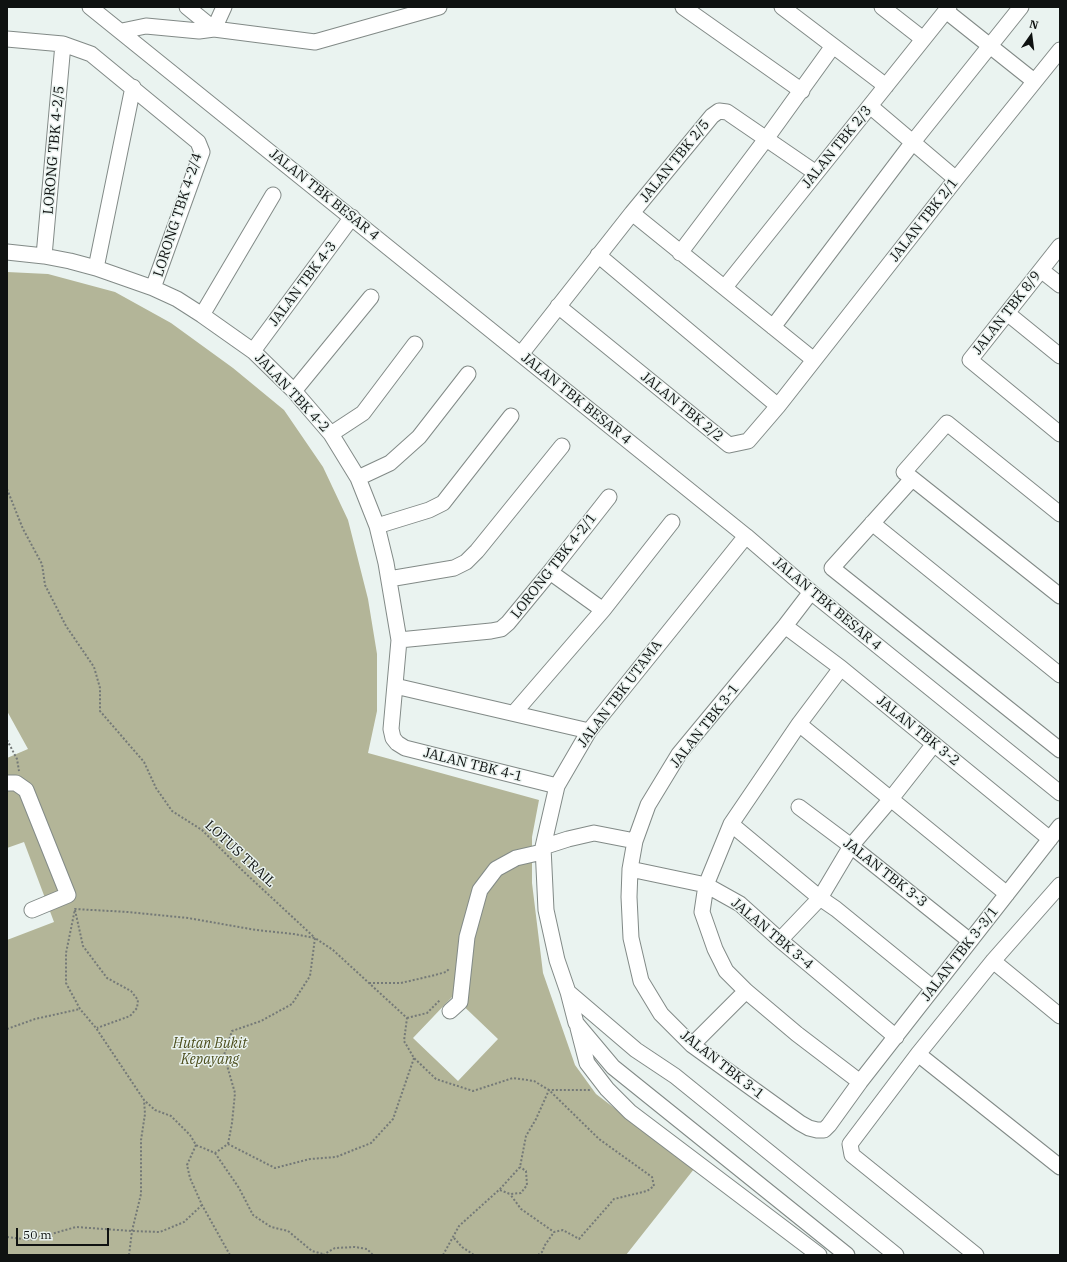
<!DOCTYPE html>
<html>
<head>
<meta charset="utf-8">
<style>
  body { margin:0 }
  #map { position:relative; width:1067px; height:1262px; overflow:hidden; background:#eaf3f0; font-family:"IBM Plex Serif",serif }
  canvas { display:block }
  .frame { position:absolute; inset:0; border:8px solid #0f1211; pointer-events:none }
  .north { position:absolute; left:1011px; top:16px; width:40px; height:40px; -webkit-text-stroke:3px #eaf3f0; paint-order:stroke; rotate:14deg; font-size:11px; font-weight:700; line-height:16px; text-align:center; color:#0f1211 }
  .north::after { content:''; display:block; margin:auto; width:14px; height:18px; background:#0f1211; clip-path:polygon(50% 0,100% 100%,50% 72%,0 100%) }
  .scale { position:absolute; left:16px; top:1228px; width:93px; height:18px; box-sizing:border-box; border:2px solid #0f1211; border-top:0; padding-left:5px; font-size:12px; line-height:14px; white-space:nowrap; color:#0f1211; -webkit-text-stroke:3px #eaf3f0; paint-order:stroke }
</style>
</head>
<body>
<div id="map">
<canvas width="1067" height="1262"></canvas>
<div class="frame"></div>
<div class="north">N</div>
<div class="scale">50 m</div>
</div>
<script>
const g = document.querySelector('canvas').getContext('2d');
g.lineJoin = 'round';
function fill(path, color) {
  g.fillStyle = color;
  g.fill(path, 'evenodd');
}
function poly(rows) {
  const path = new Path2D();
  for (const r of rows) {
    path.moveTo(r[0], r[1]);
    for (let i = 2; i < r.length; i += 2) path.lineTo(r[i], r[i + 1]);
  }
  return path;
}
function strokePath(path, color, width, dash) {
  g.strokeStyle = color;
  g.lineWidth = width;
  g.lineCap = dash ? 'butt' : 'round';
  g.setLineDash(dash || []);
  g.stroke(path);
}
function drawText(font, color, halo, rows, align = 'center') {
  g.font = font + ' "IBM Plex Serif",serif';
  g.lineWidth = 3;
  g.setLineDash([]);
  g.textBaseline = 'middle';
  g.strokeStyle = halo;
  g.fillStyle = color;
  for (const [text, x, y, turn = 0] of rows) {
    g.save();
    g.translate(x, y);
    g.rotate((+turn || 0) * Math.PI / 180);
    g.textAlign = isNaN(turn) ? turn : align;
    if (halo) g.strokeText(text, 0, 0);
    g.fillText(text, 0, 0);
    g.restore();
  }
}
fill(poly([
  [7,272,48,274,115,292,171,323,233,368,284,410,323,467,348,520,368,599,377,654,377,711,368,753,539,800,532,837,532,883,543,973,575,1065,596,1094,694,1169,626,1255,7,1255,7,940,54,922,24,842,7,848,7,758,28,749,7,711],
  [453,996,498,1039,458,1081,413,1038]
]), '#b3b598');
const minor = poly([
  [90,7,746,536,811,592,1060,793],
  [187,7,214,29],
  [683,7,802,91],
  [782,7,886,86],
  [882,7,923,39],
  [946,11,1034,81],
  [214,29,224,7],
  [122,31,146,26,199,31,214,29,315,42,439,7],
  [7,39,63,44,91,54,198,142,202,152,153,288],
  [870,106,956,179],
  [632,213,814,360],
  [1060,246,970,360,1060,434],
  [7,252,44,256,70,261,96,268,153,288,177,299,202,315,253,351,294,391,331,434,358,478,377,526,386,563,399,640,391,729,393,738,397,743,405,748,557,786],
  [680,253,766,139,833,46],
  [598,255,778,406],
  [44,256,63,44],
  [96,268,133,87],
  [1041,270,1060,285],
  [725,287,949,7],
  [558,306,729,445,748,441,778,406,956,179,1060,50],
  [1007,313,1060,356],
  [202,315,273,195],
  [773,327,913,142,1021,7],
  [253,351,352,217],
  [521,354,632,213,712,116,719,111,727,112,816,173],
  [294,391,371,297],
  [331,434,363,413,415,344],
  [358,478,390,463,419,437,468,374],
  [912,479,832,568,1060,750],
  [1060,514,947,423,904,472,1060,596],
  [872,523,1060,675],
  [377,526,429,510,443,503,511,416],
  [746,536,589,731,557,786,543,847,546,910,557,960,568,992,576,1023,613,1067,847,1255],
  [550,572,603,610,672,522],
  [389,579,454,568,466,562,477,551,562,446],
  [811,592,785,626,679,754,648,805,635,841,630,869,629,897,631,938,641,981,661,1014,692,1045,800,1123,809,1128,817,1130,824,1130,829,1125,860,1082,1060,826],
  [785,626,841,668,1050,839],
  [399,640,491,631,501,629,508,623,550,572,609,497],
  [841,668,799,724,731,824,706,885,702,912,715,949,726,971,746,991,797,1034,860,1082],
  [395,686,589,731],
  [514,713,603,610],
  [799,724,1007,894],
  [7,783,16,783,26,790,68,895,32,910],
  [799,807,851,846,970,941],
  [731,824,820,898,836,909,933,988],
  [543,847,568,839,594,833,635,841],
  [630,869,706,885,740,904,780,940,896,1037],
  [780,940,820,898,851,846,890,800,934,744],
  [993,961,1060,1016],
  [568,992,636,1050,675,1076,896,1255],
  [450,1011,460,1002,467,937,480,890,496,869,516,858,542,852],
  [578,1028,587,1063,607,1089,630,1112,819,1255],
  [692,1045,746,991],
  [918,1054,1060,1167],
  [976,1255,852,1155,850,1144,918,1054,993,961,1060,885]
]);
strokePath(minor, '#828a87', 17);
strokePath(poly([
  [7,489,23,529,42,564,45,585,66,626,94,667,100,688,100,711,144,762,156,788,172,811,202,830,243,871,314,937],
  [7,740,17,759,19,771],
  [75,910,83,946,107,978,131,991,138,1000,137,1008,130,1016,97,1028],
  [369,983,401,983,431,976,446,972,449,969],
  [407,1018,427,1013,440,1000],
  [7,1029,35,1019,80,1009],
  [414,1058,393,1119,371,1143,336,1157,310,1159,275,1168,228,1144,215,1153,196,1145,190,1135,171,1116,155,1110,144,1100,96,1028,80,1009,66,983,66,953,75,909,128,912,188,918,256,930,294,934,315,938,333,950,407,1018,404,1041,414,1058,436,1079,473,1091,513,1078,534,1081,549,1090,599,1139,652,1177,654,1186,647,1191,614,1199,579,1239,563,1230,554,1232,521,1209,510,1194],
  [228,1144,232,1123,235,1093,224,1055,232,1031,261,1021,292,1004,310,976,315,938],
  [196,1145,187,1165,190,1178,202,1205,230,1255],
  [215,1153,239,1188,253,1215,271,1227,288,1231,312,1251,323,1254],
  [500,1190,510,1194,521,1193,527,1185,526,1171,520,1167],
  [7,1237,30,1240,76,1227,132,1231,160,1232,184,1222,202,1205],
  [454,1238,462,1247,474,1255],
  [129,1255,132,1231,141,1194,141,1140,145,1114,144,1100],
  [323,1255,335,1248,355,1247,367,1249,373,1255],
  [443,1255,459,1226,500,1189,520,1167,526,1136,536,1119,549,1090,590,1090],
  [538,1255,542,1252,545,1245,554,1232]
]), '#747977', 2, [2, 2]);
strokePath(minor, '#fff', 15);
drawText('14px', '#0f1211', '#eaf3f0', [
  ["JALAN TBK 2/3",837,147,-51],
  ["LORONG TBK 4-2/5",54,150,-85],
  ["JALAN TBK 2/5",675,161,-51],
  ["JALAN TBK BESAR 4",324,195,39],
  ["LORONG TBK 4-2/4",178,215,-72],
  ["JALAN TBK 2/1",924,220,-52],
  ["JALAN TBK 4-3",303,284,-53],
  ["JALAN TBK 8/9",1007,313,-52],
  ["JALAN TBK 4-2",292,393,47],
  ["JALAN TBK BESAR 4",576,399,39],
  ["JALAN TBK 2/2",682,407,39],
  ["LORONG TBK 4-2/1",554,566,-52],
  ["JALAN TBK BESAR 4",827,604,40],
  ["JALAN TBK UTAMA",620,694,-53],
  ["JALAN TBK 3-1",705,726,-52],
  ["JALAN TBK 3-2",918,731,39],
  ["JALAN TBK 4-1",473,765,14],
  ["LOTUS TRAIL",240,854,43],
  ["JALAN TBK 3-3",885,873,38],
  ["JALAN TBK 3-4",772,934,40],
  ["JALAN TBK 3-3/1",960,954,-52],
  ["JALAN TBK 3-1",722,1065,38]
]);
drawText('italic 14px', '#4c4e1d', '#eaf3f0', [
  ["Hutan Bukit",210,1044],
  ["Kepayang",210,1060]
]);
</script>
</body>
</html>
